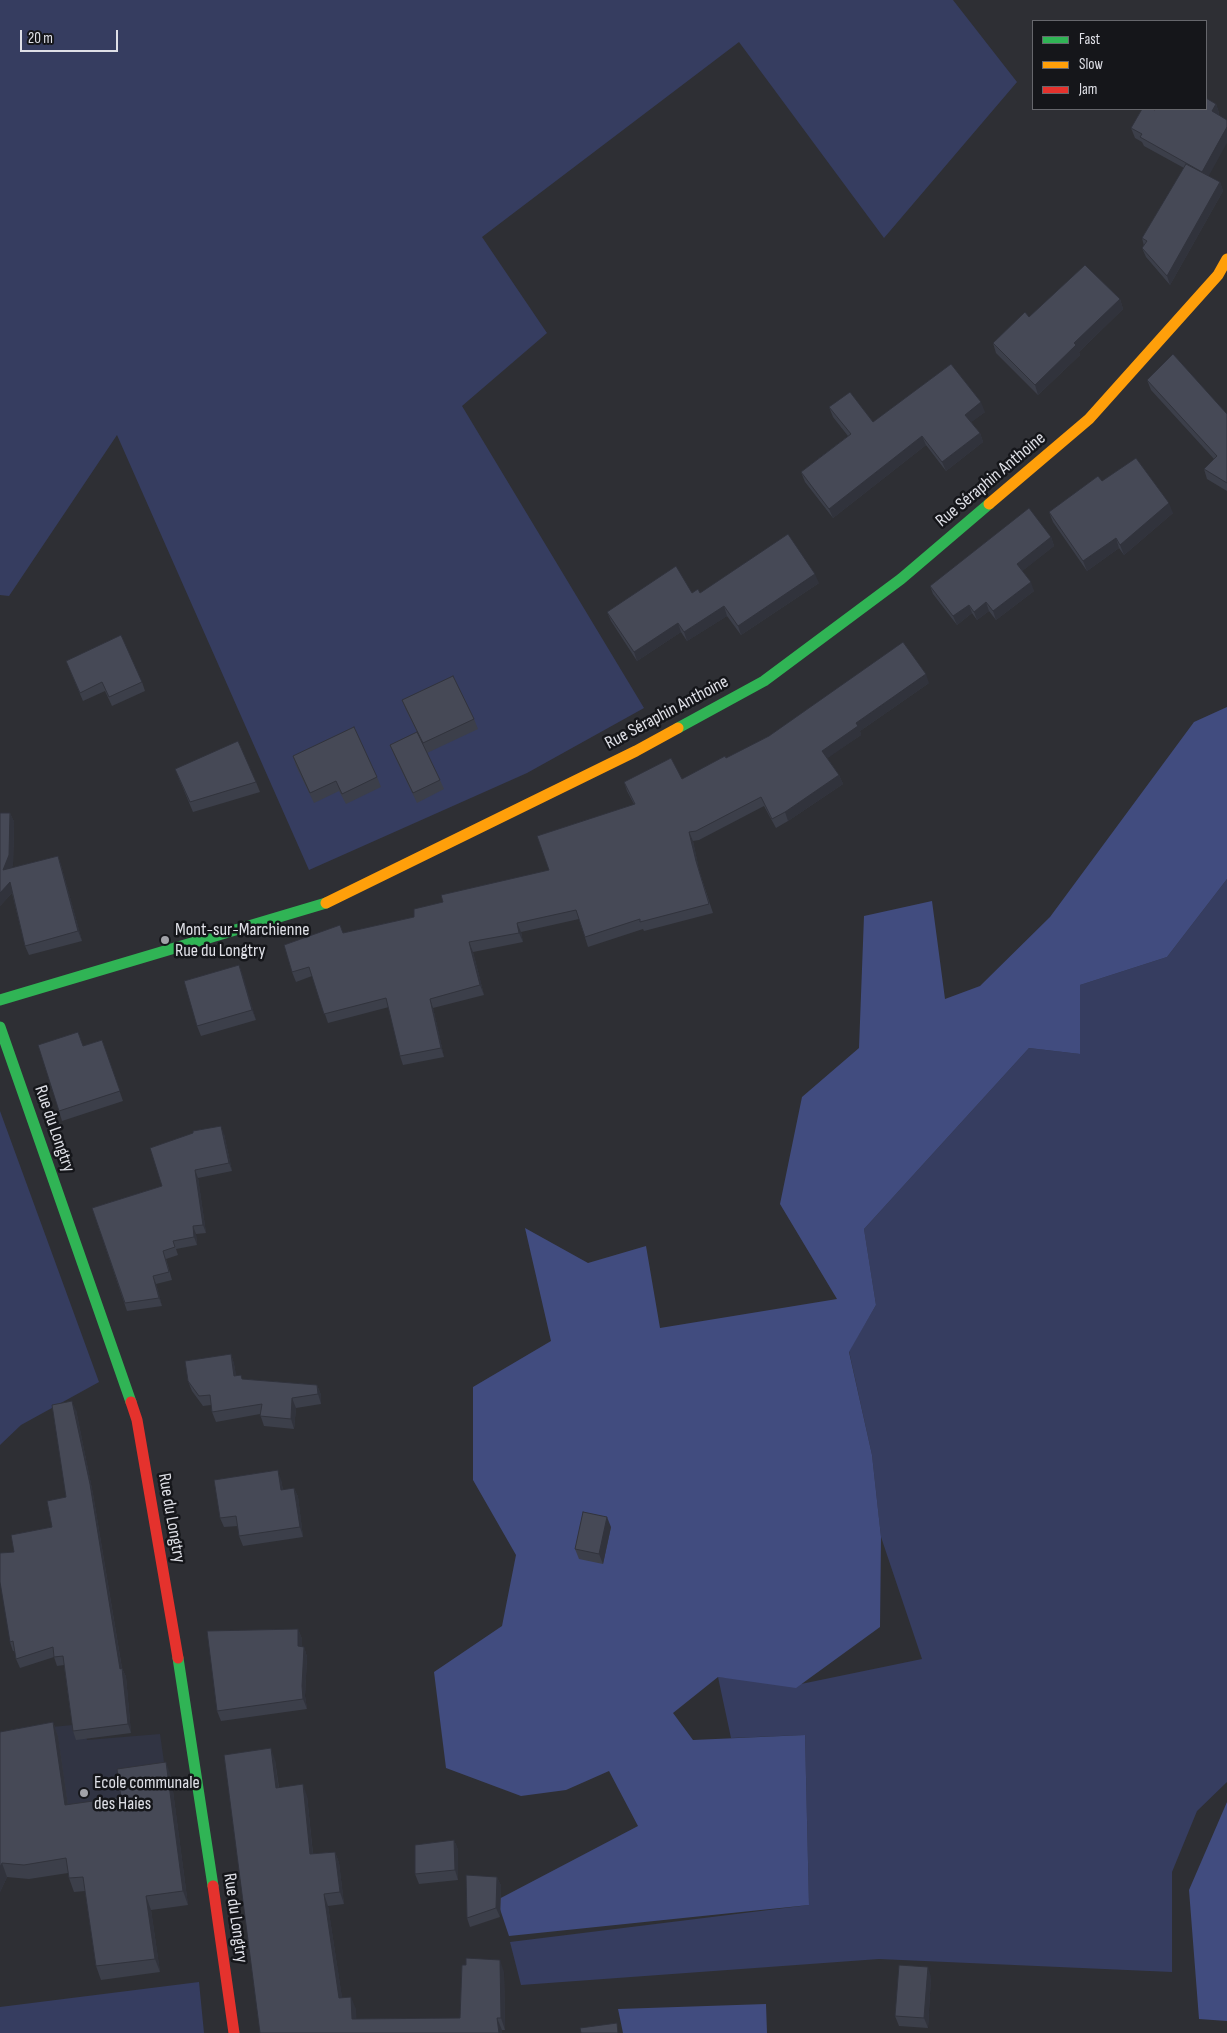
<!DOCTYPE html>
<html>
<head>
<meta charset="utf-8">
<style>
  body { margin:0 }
  #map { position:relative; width:1227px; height:2033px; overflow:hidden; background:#2e2f34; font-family:"Sofia Sans Condensed",sans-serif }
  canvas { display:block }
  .legend { position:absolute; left:1032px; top:20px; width:175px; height:90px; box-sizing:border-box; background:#15161a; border:1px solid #66676c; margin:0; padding:6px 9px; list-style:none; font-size:15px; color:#dfe0e7 }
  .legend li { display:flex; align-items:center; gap:10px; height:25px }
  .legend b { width:25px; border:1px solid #66676c }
  .scale { position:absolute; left:20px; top:30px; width:98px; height:22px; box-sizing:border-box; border:2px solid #dfe0e7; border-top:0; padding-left:6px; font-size:15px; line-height:18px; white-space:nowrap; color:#dfe0e7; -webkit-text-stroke:4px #15161a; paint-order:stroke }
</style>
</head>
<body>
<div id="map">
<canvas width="1227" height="2033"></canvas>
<ul class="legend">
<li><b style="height:6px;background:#30b455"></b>Fast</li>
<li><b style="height:6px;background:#ff9f0a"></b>Slow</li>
<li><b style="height:6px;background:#e5322d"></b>Jam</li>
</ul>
<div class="scale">20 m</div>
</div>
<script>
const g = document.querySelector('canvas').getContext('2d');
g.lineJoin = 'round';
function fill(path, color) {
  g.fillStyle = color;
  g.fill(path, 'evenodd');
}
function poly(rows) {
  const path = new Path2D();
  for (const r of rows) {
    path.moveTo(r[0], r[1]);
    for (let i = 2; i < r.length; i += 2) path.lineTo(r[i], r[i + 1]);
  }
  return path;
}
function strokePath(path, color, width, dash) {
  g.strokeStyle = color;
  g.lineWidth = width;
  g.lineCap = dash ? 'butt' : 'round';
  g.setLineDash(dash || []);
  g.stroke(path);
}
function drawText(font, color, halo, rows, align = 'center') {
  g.font = font + ' "Sofia Sans Condensed",sans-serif';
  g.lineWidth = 5;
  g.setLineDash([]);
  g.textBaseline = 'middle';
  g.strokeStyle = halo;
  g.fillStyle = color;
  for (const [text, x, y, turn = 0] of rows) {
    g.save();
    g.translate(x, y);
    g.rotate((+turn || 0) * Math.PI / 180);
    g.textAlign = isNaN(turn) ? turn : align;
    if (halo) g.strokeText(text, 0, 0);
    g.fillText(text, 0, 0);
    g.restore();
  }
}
fill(poly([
  [83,1724,87,1740,160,1734,176,1846,0,1868,0,1732]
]), '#313443');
fill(poly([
  [0,0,953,0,1017,82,884,238,739,42,482,237,547,333,462,406,644,708,527,773,309,870,117,435,9,596,0,595],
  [1227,879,1227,1782,1197,1811,1172,1872,1172,1972,879,1959,521,1985,510,1942,809,1905,805,1735,731,1738,718,1677,801,1684,922,1659,881,1537,872,1455,849,1351,876,1305,864,1229,1029,1048,1080,1054,1080,985,1167,957],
  [0,1111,99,1382,21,1425,0,1445],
  [199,1982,204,2033,0,2033,0,2007]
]), '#363d60');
fill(poly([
  [1227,707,1227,879,1167,957,1080,985,1080,1054,1029,1048,864,1229,876,1305,849,1352,872,1455,881,1537,880,1627,796,1688,718,1677,673,1713,693,1740,805,1735,809,1905,509,1936,497,1900,638,1826,609,1771,566,1790,521,1796,446,1768,434,1672,502,1626,516,1555,473,1480,473,1387,551,1341,525,1228,588,1263,646,1246,660,1328,837,1299,780,1204,802,1097,859,1048,864,916,932,901,945,999,980,986,1050,917,1194,722],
  [1227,1802,1227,2021,1199,2019,1189,1890],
  [766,2004,767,2033,623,2033,618,2009]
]), '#414c7f');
strokePath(poly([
  [678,728,764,681,901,579,989,504],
  [0,1000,326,903],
  [0,1027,131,1402],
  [178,1658,213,1886]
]), '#30b455', 11);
strokePath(poly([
  [989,504,1089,419,1218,275,1227,259],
  [326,903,636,751,678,728]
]), '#ff9f0a', 11);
strokePath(poly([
  [131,1402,137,1420,178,1658],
  [213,1886,234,2033]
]), '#e5322d', 11);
fill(poly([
  [1216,104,1219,113,1208,176,1220,182,1223,191,1170,285,1146,257,1142,248,1144,246,1142,238,1184,168,1144,146,1142,142,1135,138,1131,128,1155,110],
  [1120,299,1123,309,1079,352,1080,355,1038,395,996,353,993,343,1029,317],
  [1147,380,1227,414,1227,491,1207,479,1204,469,1214,459,1151,390],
  [829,407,873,422,985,412,971,422,980,433,983,442,946,471,926,445,833,518,805,482,801,472,848,436,833,417],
  [1102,481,1173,513,1124,555,1119,548,1087,571,1053,522,1049,512],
  [1051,537,1054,546,1022,571,1034,591,996,620,989,611,977,620,972,613,957,625,933,594,930,586],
  [819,583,741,635,727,616,687,641,681,632,637,661,611,621,607,612,692,593],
  [66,661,142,682,145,691,112,706,105,691,83,701],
  [929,683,860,731,861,735,827,758,839,775,843,784,788,821,776,828,764,806,699,840,693,841,699,870,713,913,644,931,643,929,588,947,579,919,521,932,523,942,473,952,484,995,433,1008,444,1057,403,1065,400,1056,389,1007,328,1023,312,976,296,982,292,972,343,933,414,917,443,902,549,870,634,804,627,791,624,782,682,779,726,758],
  [402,700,474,719,478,729,427,753,440,780,444,789,417,803,394,755,390,745,417,732,406,710],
  [293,756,377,777,381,787,346,804,339,791,314,803,296,766],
  [175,769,256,782,260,792,193,812],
  [10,813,14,822,13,865,11,868,58,856,61,865,82,941,29,955,25,946,12,893,0,906],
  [239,965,256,1020,201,1036,197,1026],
  [102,1040,123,1101,62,1121,59,1111,83,1046],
  [224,1134,232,1171,198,1178,206,1233,196,1234,197,1245,176,1249,178,1255,166,1259,172,1280,156,1284,162,1306,127,1311,92,1208,162,1186],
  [231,1354,234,1364,236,1376,242,1379,317,1385,321,1395,321,1404,296,1408,294,1429,264,1426,260,1414,216,1422,212,1412,211,1405,203,1406,192,1391,188,1381],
  [76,1410,93,1494,122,1668,126,1677,131,1733,76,1740,73,1731,64,1665,57,1666,54,1657,20,1668,16,1659,15,1651,13,1651,10,1642,14,1552,52,1527,66,1497],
  [281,1480,283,1490,294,1488,298,1497,303,1537,243,1546,239,1536,238,1526,224,1527,220,1518],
  [611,1527,603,1564,579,1559,575,1549],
  [298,1629,302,1639,302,1647,304,1647,307,1657,305,1696,307,1709,221,1721,217,1711],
  [53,1722,58,1736,68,1805,121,1797,171,1776,188,1905,151,1910,160,1972,101,1980,96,1966,85,1891,74,1892,69,1878,68,1873,29,1879,7,1877,0,1892,0,1732],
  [275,1760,279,1788,307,1796,313,1854,335,1852,339,1863,344,1904,328,1906,342,1998,356,2009,356,2019,460,2018,504,1972,505,2030,502,2030,502,2033,260,2033],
  [454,1840,458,1850,458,1880,419,1884,415,1874],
  [497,1877,501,1886,500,1917,470,1927,467,1918],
  [931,1977,928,2028,899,2026,895,2016]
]), '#3c3f4a');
fill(poly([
  [1216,104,1219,113,1216,120,1212,111],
  [1227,127,1227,143,1206,181,1202,172],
  [1220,182,1223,191,1170,285,1167,276],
  [1120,299,1123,309,1079,352,1080,355,1038,395,1035,385,1074,343],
  [981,402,985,412,969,424,965,415],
  [980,433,983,442,946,471,942,462],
  [922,436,926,445,833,518,829,509],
  [1169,503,1173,513,1124,555,1120,545],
  [1051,537,1054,546,1020,573,1017,564],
  [1116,538,1119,548,1087,571,1083,561],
  [815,574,819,583,741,635,738,626],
  [1031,582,1034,591,996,620,993,611],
  [986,602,989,611,977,620,974,612],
  [969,605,972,613,957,625,953,616],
  [724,606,727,616,687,641,684,632],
  [678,623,681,632,637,661,634,652],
  [926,674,929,683,860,731,861,735,825,760,822,751,856,723],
  [839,775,843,784,788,821,785,812],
  [10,813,14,822,13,865,7,880,3,870],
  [689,832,693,841,699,870,713,913,696,861],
  [58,856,61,865,82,941,78,931],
  [10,882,13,892,0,906,0,893],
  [517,923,521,932,523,942,519,933],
  [469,942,473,952,484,995,480,985],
  [239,965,243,975,256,1020,252,1010],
  [430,999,433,1008,444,1057,441,1048],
  [221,1126,224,1134,232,1171,229,1163],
  [195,1170,198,1178,206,1233,203,1225],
  [193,1226,196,1234,197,1245,194,1237],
  [153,1276,156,1284,162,1306,159,1298],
  [231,1354,234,1364,238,1386,234,1376],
  [317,1385,321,1395,321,1404,318,1394],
  [292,1398,296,1408,294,1429,291,1419],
  [72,1401,76,1410,93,1494,123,1675,122,1668,126,1677,131,1733,128,1724,120,1669],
  [278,1470,281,1480,285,1500,281,1490],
  [294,1488,298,1497,303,1537,300,1527],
  [607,1517,611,1527,603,1564,599,1554],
  [298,1629,302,1639,302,1656,298,1646],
  [304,1647,307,1657,305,1696,307,1709,303,1699,302,1686],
  [53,1722,58,1736,70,1819,65,1805],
  [271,1748,275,1760,280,1800,276,1788],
  [166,1762,171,1776,188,1905,183,1891],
  [303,1784,307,1796,314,1866,310,1854],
  [454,1840,458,1850,458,1880,455,1870],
  [335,1852,339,1863,344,1904,340,1892],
  [2,1863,7,1877,0,1892,0,1867],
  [497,1877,501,1886,500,1917,496,1908],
  [324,1894,328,1906,344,2010,339,1998],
  [146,1896,151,1910,160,1972,155,1959],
  [500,1960,504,1972,505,2030,501,2018],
  [928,1967,931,1977,928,2028,924,2018],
  [351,1997,356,2009,357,2031,352,2019],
  [497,2018,502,2030,502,2033,499,2033]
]), '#31333c');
const building = poly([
  [1206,98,1216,104,1212,111,1227,120,1227,127,1202,172,1140,137,1142,134,1131,128,1142,109,1152,109,1155,110,1156,109,1206,109,1206,98],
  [1186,164,1220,182,1167,276,1142,248,1147,241,1142,238,1186,164],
  [1085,265,1120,299,1074,343,1076,345,1035,385,993,343,1025,312,1029,317,1085,265],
  [1173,354,1227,414,1227,483,1204,469,1217,456,1147,380,1173,354],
  [951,364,981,402,965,415,980,433,942,462,922,436,829,509,801,472,851,434,829,407,850,392,873,422,951,364],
  [1136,458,1169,503,1120,545,1116,538,1083,561,1049,512,1098,476,1102,481,1136,458],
  [1029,508,1051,537,1017,564,1031,582,993,611,986,602,974,612,969,605,953,616,930,586,1029,508],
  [788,534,815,574,738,626,724,606,684,632,678,623,634,652,607,612,676,566,692,593,698,589,700,593,788,534],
  [121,635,142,682,109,697,102,682,80,693,66,661,121,635],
  [903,642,926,674,856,723,858,726,822,751,839,775,785,812,772,819,761,797,696,831,689,832,696,861,709,904,640,922,640,919,585,937,576,910,517,923,519,933,469,942,480,985,430,999,441,1048,400,1056,386,998,324,1014,309,967,292,972,284,945,340,925,343,933,414,917,414,909,443,902,441,895,549,870,537,836,635,804,624,782,671,758,682,779,725,756,726,758,769,736,903,642],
  [453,676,474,719,423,743,402,700,453,676],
  [354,727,377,777,342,794,336,781,310,793,293,756,354,727],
  [417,732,440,780,413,793,390,745,417,732],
  [238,741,256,782,190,802,175,769,238,741],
  [0,813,10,813,9,855,3,870,58,856,78,931,25,946,10,882,0,893,0,813],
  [239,965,252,1010,197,1026,184,981,239,965],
  [78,1032,83,1046,102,1040,120,1091,59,1111,38,1045,78,1032],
  [221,1126,229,1163,195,1170,203,1225,193,1226,194,1237,173,1241,175,1247,163,1251,169,1272,153,1276,159,1298,125,1303,92,1208,162,1186,150,1148,193,1133,193,1131,221,1126],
  [231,1354,234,1376,241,1375,242,1379,317,1385,318,1394,292,1398,291,1419,260,1416,262,1404,212,1412,210,1395,199,1396,188,1381,185,1361,231,1354],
  [72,1401,90,1484,120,1669,122,1668,128,1724,73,1731,63,1656,54,1657,53,1647,16,1659,13,1641,10,1642,0,1582,0,1553,14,1552,11,1535,52,1527,47,1501,66,1497,52,1405,72,1401],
  [278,1470,281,1490,294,1488,300,1527,239,1536,236,1516,220,1518,214,1480,278,1470],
  [583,1512,607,1517,599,1554,575,1549,583,1512],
  [298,1629,298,1646,304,1647,302,1686,303,1699,217,1711,207,1631,298,1629],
  [53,1722,65,1805,121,1797,117,1769,166,1762,183,1891,146,1896,155,1959,96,1966,83,1877,69,1878,66,1858,24,1865,2,1863,0,1867,0,1732,53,1722],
  [271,1748,276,1788,303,1784,310,1854,335,1852,340,1892,324,1894,339,1998,351,1997,352,2019,460,2018,462,1965,466,1965,466,1958,500,1960,501,2018,497,2018,499,2033,260,2033,224,1755,271,1748],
  [454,1840,455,1870,415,1874,415,1845,454,1840],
  [466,1875,497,1877,496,1908,467,1918,466,1875],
  [899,1965,928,1967,924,2018,895,2016,899,1965],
  [617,2023,618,2033,581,2033,580,2028,617,2023]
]);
fill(building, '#464956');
strokePath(building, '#31333c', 1);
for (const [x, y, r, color] of [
  [165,940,5,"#a1a2a8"],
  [84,1793,5,"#a1a2a8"]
]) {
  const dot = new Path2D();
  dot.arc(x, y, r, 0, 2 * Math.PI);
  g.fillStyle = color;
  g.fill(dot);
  strokePath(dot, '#15161a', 2);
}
drawText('18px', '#dfe0e7', '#15161a', [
  ["Rue Séraphin Anthoine",991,480,-40],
  ["Rue Séraphin Anthoine",667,713,-28],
  ["Rue du Longtry",54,1129,71],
  ["Rue du Longtry",171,1518,80],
  ["Rue du Longtry",235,1918,82]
]);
drawText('18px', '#dfe0e7', '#15161a', [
  ["Mont-sur-Marchienne",175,930],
  ["Rue du Longtry",175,951],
  ["Ecole communale",94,1783],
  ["des Haies",94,1804]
], 'left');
</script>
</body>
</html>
